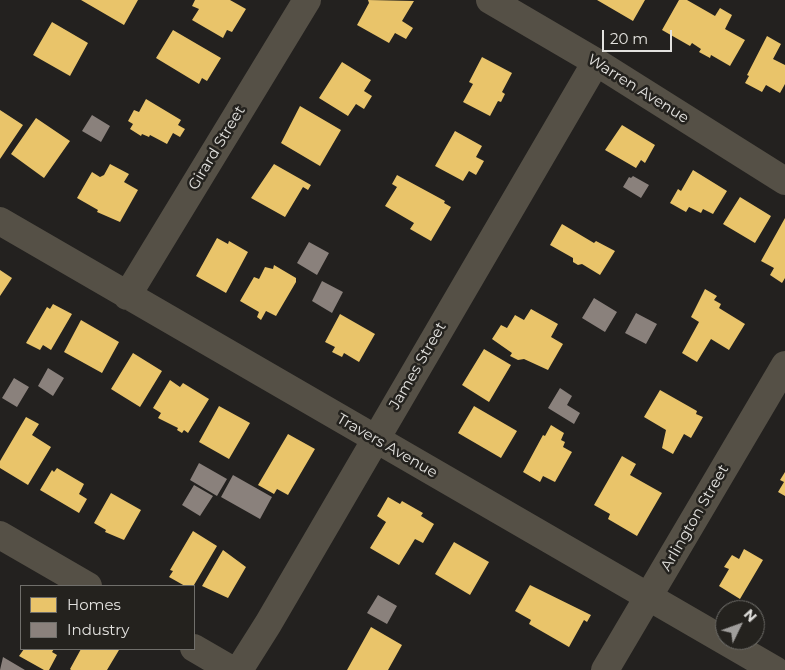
<!DOCTYPE html>
<html>
<head>
<meta charset="utf-8">
<style>
  body { margin:0 }
  #map { position:relative; width:785px; height:670px; overflow:hidden; background:#23211f; font-family:Montserrat,sans-serif }
  canvas { display:block }
  .legend { position:absolute; left:20px; top:585px; width:175px; height:65px; box-sizing:border-box; background:#24221e; border:1px solid #706f6b; margin:0; padding:6px 9px; list-style:none; font-size:15px; color:#e3e2df }
  .legend li { display:flex; align-items:center; gap:10px; height:25px }
  .legend b { width:25px; border:1px solid #706f6b }
  .north { position:absolute; left:715px; top:600px; width:50px; height:50px; box-sizing:border-box; background:#24221e; border:1px solid #706f6b; border-radius:50%; rotate:48deg; font-size:14px; font-weight:700; line-height:20px; text-align:center; color:#e3e2df }
  .north::after { content:''; display:block; margin:auto; width:18px; height:22px; background:#a09e9c; clip-path:polygon(50% 0,100% 100%,50% 72%,0 100%) }
  .scale { position:absolute; left:602px; top:30px; width:70px; height:22px; box-sizing:border-box; border:2px solid #e3e2df; border-top:0; padding-left:6px; font-size:15px; line-height:18px; white-space:nowrap; color:#e3e2df; -webkit-text-stroke:4px #24221e; paint-order:stroke }
</style>
</head>
<body>
<div id="map">
<canvas width="785" height="670"></canvas>
<ul class="legend">
<li><b style="height:14px;background:#e9c46a"></b>Homes</li>
<li><b style="height:14px;background:#8a817c"></b>Industry</li>
</ul>
<div class="north">N</div>
<div class="scale">20 m</div>
</div>
<script>
const g = document.querySelector('canvas').getContext('2d');
g.lineJoin = 'round';
function fill(path, color) {
  g.fillStyle = color;
  g.fill(path, 'evenodd');
}
function poly(rows) {
  const path = new Path2D();
  for (const r of rows) {
    path.moveTo(r[0], r[1]);
    for (let i = 2; i < r.length; i += 2) path.lineTo(r[i], r[i + 1]);
  }
  return path;
}
function strokePath(path, color, width, dash) {
  g.strokeStyle = color;
  g.lineWidth = width;
  g.lineCap = dash ? 'butt' : 'round';
  g.setLineDash(dash || []);
  g.stroke(path);
}
function drawText(font, color, halo, rows, align = 'center') {
  g.font = font + ' Montserrat,sans-serif';
  g.lineWidth = 5;
  g.setLineDash([]);
  g.textBaseline = 'middle';
  g.strokeStyle = halo;
  g.fillStyle = color;
  for (const [text, x, y, turn = 0] of rows) {
    g.save();
    g.translate(x, y);
    g.rotate((+turn || 0) * Math.PI / 180);
    g.textAlign = isNaN(turn) ? turn : align;
    if (halo) g.strokeText(text, 0, 0);
    g.fillText(text, 0, 0);
    g.restore();
  }
}
fill(poly([
  [81,0,138,0,124,25],
  [195,0,230,0,246,9,232,32,227,30,223,38,192,20,199,9,192,6],
  [368,0,414,1,402,21,413,28,406,39,395,33,389,43,357,25,369,3],
  [597,0,645,0,633,21],
  [679,0,687,0,715,16,720,8,732,15,725,29,745,40,730,66,711,55,710,58,699,52,701,49,692,43,690,46,662,30],
  [52,22,88,43,70,76,33,55],
  [173,30,221,58,207,81,202,78,199,84,156,58],
  [767,36,781,44,773,59,785,65,785,84,780,93,766,85,762,92,745,83,749,76,747,75],
  [482,57,512,73,502,92,505,94,501,102,498,101,490,116,463,102,473,84,469,82],
  [342,62,371,80,364,91,372,96,364,109,356,104,348,116,319,98],
  [146,99,181,120,178,125,185,129,180,137,173,133,167,144,150,135,149,137,142,134,141,136,130,129,133,124,128,121,134,110,139,112],
  [300,106,341,130,320,166,281,143],
  [0,110,23,125,0,159],
  [36,118,70,141,44,178,11,154],
  [622,125,655,145,645,163,641,160,636,168,605,150],
  [455,131,482,146,476,157,484,161,476,175,469,171,463,181,435,166],
  [110,164,129,174,124,182,138,190,120,222,97,212,98,210,77,198,92,172,100,177,104,175],
  [274,164,311,185,308,190,303,187,285,217,251,198],
  [693,170,727,191,713,214,703,209,701,213,689,207,686,212,670,203,678,189,681,191],
  [397,175,445,201,444,203,451,207,431,241,410,229,414,223,385,206,397,187,392,184],
  [740,197,771,216,755,243,723,224],
  [785,218,785,278,782,283,770,275,774,268,761,261],
  [562,224,594,243,596,241,615,251,600,275,582,264,578,265,573,262,573,258,550,245],
  [217,238,228,244,229,241,248,252,226,293,196,276],
  [274,265,296,278,296,282,276,316,266,311,261,320,257,317,259,312,240,301,254,277,259,279,265,267,273,269],
  [0,270,12,278,0,296],
  [705,289,717,296,714,300,721,304,719,308,745,324,729,350,711,339,697,362,682,353,699,322,691,317],
  [53,304,72,314,51,350,43,345,40,350,26,343,47,307,50,309],
  [531,309,558,324,551,337,563,344,548,370,524,359,518,360,510,356,512,353,492,339,501,325,507,328,515,315,524,320],
  [340,314,375,334,359,362,344,353,342,357,332,352,335,347,325,342],
  [81,320,119,342,102,373,64,352],
  [484,349,511,365,489,402,462,385],
  [133,353,162,371,140,407,111,389],
  [170,380,180,387,183,383,209,399,188,433,184,430,182,433,177,430,178,428,158,418,161,413,153,408],
  [660,390,697,411,696,414,703,417,691,438,684,434,673,454,662,448,666,430,644,417],
  [219,406,250,423,229,459,199,442],
  [474,406,517,431,501,458,458,433],
  [26,417,39,424,32,435,51,447,28,485,0,468,0,461],
  [551,425,564,433,561,440,565,442,563,447,572,452,555,482,543,476,540,482,523,472,543,435,545,436],
  [288,434,315,449,288,495,277,489,274,494,258,485],
  [622,456,636,464,630,475,662,493,637,536,608,519,610,514,594,505],
  [57,468,84,484,79,494,87,499,79,513,40,490,52,470,54,472],
  [785,472,785,496,778,492,784,482,780,480],
  [111,493,141,510,124,540,105,532,106,530,94,523],
  [388,497,400,504,402,501,423,513,421,516,434,524,423,543,415,539,399,565,370,548,386,522,377,516],
  [193,531,217,546,194,585,185,586,169,577,173,571,170,570],
  [454,542,489,562,470,595,435,574],
  [744,549,763,560,740,599,719,586,729,569,724,567,732,555,739,559],
  [223,550,246,567,228,598,202,586],
  [530,585,591,615,587,622,584,620,569,647,529,624,531,620,515,611],
  [371,627,402,645,388,670,347,670],
  [24,649,54,649,52,652,57,655,49,670,44,670,19,656],
  [81,649,117,649,119,650,107,670,71,670,70,669]
]), '#e9c46a');
fill(poly([
  [92,115,110,126,101,142,82,131],
  [633,176,649,185,641,198,623,187,629,177,631,178],
  [309,242,329,253,317,275,297,263],
  [322,281,343,292,332,313,312,301],
  [594,298,617,312,605,332,582,318],
  [636,313,657,324,646,344,625,333],
  [48,368,64,378,53,396,38,386],
  [14,378,29,387,17,407,2,398],
  [560,388,572,396,567,405,580,413,574,424,548,408],
  [199,463,227,479,217,496,190,480],
  [233,475,272,497,260,519,221,497],
  [194,485,213,496,200,516,182,505],
  [378,595,397,606,387,624,367,613],
  [3,657,25,670,0,670]
]), '#8a817c');
strokePath(poly([
  [490,0,596,62,785,181],
  [0,221,775,670],
  [127,296,307,0],
  [0,535,88,586],
  [194,648,232,670],
  [239,670,268,624,596,62],
  [605,670,785,365]
]), '#555046', 28);
drawText('15px', '#e3e2df', '#24221e', [
  ["Warren Avenue",638,89,32],
  ["Girard Street",217,148,-59],
  ["James Street",418,366,-60],
  ["Travers Avenue",387,446,30],
  ["Arlington Street",695,518,-60]
]);
</script>
</body>
</html>
